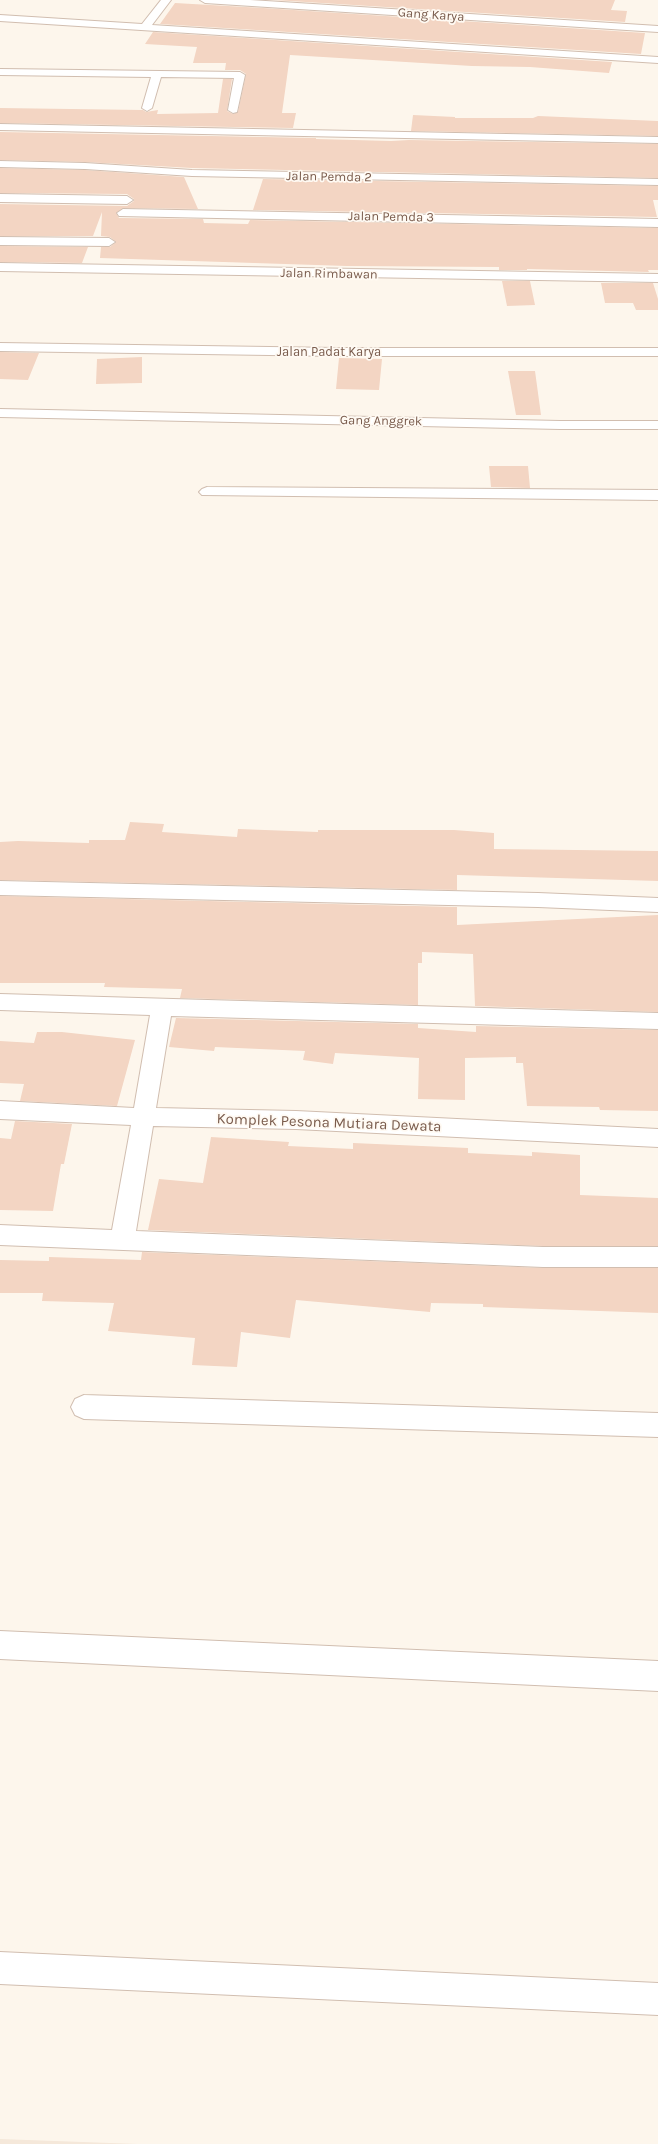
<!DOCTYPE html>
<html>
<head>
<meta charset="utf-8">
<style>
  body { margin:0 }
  canvas { display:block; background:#fdf6ec }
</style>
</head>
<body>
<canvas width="658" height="2144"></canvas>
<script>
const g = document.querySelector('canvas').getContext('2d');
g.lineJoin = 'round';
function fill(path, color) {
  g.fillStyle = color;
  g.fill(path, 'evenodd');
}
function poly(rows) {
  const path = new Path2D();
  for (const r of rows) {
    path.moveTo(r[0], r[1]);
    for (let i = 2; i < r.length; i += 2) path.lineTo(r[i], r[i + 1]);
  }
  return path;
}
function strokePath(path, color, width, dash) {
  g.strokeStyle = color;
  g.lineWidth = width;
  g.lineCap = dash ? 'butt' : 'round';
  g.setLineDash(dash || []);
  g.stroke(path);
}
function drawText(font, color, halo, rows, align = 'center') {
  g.font = font + ' Karla,sans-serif';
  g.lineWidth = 3.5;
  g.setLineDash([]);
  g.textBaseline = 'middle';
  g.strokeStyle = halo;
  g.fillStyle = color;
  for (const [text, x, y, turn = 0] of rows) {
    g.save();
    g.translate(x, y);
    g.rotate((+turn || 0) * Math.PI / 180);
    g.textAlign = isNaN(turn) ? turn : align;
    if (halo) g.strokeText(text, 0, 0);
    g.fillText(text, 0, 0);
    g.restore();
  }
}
fill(poly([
  [0,2139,138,2144,0,2144]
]), '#f5e8da');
fill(poly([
  [274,0,615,0,611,10,627,11,625,22],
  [175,3,263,8,645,33,641,54,160,24],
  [153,32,612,62,609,73,530,67,472,66,290,55,282,113,296,113,293,128,0,123,0,108,143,110,146,112,158,110,157,114,218,113,223,79,232,79,227,111,233,114,238,112,246,74,240,70,225,70,226,63,193,63,197,47,145,44],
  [413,115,455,117,455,118,533,118,538,116,658,121,658,136,411,131],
  [0,132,316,138,316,139,391,141,409,140,658,144,658,178,192,168,85,162,0,160],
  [0,168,85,170,184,177,198,209,123,208,116,213,119,218,203,219,204,223,248,224,250,220,658,228,658,270,648,270,649,272,527,269,527,270,499,270,499,267,347,266,100,258,101,247,110,247,116,242,110,237,101,236,102,212,93,236,0,236,0,204,127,206,134,201,134,199,127,194,0,193],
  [263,179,658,186,658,200,653,200,657,217,253,210],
  [0,246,88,247,82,263,0,262],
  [502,281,530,281,535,305,507,306],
  [601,283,653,283,658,299,658,310,636,310,633,303,605,303],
  [0,352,39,353,28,380,0,379],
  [142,357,142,383,96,384,97,359],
  [339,358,382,359,379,390,336,389],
  [508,371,535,371,541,415,516,415],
  [489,466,528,466,530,488,491,487],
  [130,822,164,824,162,832,237,837,238,829,318,832,318,830,454,830,494,833,494,849,658,851,658,881,457,875,457,890,0,880,0,842,18,841,89,843,89,840,125,840],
  [0,896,457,907,457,925,658,915,658,1012,475,1006,473,954,422,952,422,963,418,963,418,1005,180,998,182,989,104,987,105,983,0,983],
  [176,1018,418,1024,418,1028,476,1032,476,1026,658,1030,658,1111,600,1110,599,1107,527,1106,523,1063,516,1063,516,1057,465,1058,465,1100,418,1099,419,1058,335,1053,333,1064,303,1060,305,1051,215,1047,214,1051,169,1047],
  [37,1032,62,1032,135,1040,117,1106,20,1101,24,1084,0,1083,0,1041,34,1043],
  [15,1121,72,1124,64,1164,61,1164,53,1211,0,1210,0,1138,11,1139],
  [211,1137,289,1142,288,1146,353,1149,353,1143,468,1148,468,1153,532,1156,532,1152,580,1155,580,1195,658,1198,658,1246,543,1246,148,1230,159,1179,203,1183],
  [142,1252,543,1268,658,1268,658,1313,483,1307,483,1304,431,1303,430,1312,296,1300,290,1338,241,1332,237,1367,192,1365,195,1338,108,1331,114,1303,42,1301,43,1293,0,1293,0,1260,49,1261,49,1257,141,1260]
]), '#f3d5c3');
const minor = poly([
  [161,0,171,0,152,25,658,57,658,63,0,21,0,15,142,24,161,0],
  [200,0,250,0,658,26,658,32,205,3,200,0],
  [0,69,240,72,245,75,237,112,233,113,228,110,234,78,161,77,152,108,147,111,142,108,151,77,0,75,0,69],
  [0,124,658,137,658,143,0,130,0,124],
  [0,161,85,163,192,170,658,179,658,185,192,176,85,169,0,167,0,161],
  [0,194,127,196,133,200,127,204,0,202,0,194],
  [123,209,658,219,658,227,119,216,117,213,123,209],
  [0,237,109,238,115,242,109,246,0,245,0,237],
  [0,263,658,274,658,282,0,271,0,263],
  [0,409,560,421,658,421,658,429,560,429,0,417,0,409],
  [207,487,658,490,658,500,202,495,199,492,202,489,207,487],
  [0,881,538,893,658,898,658,912,538,907,0,895,0,881],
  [0,994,658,1013,658,1029,171,1016,156,1108,296,1111,658,1129,658,1147,296,1129,153,1126,136,1231,543,1247,658,1247,658,1267,543,1267,0,1245,0,1225,112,1230,131,1125,0,1119,0,1101,134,1108,150,1015,0,1010,0,994],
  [84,1395,658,1413,658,1437,84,1419,75,1415,71,1407,75,1399,84,1395],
  [0,1631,658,1661,658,1691,0,1659,0,1631],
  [0,1952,658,1983,658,2015,0,1984,0,1952]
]);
const tertiary = poly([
  [0,343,337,348,658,348,658,356,337,356,0,351,0,343]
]);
strokePath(minor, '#d1beb0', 2);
strokePath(tertiary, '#d1beb0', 2);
fill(minor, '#fff');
fill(tertiary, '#fff');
drawText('13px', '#7a5c4d', '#fffaf3', [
  ["Gang Karya",431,15,4],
  ["Jalan Pemda 2",329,177,1],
  ["Jalan Pemda 3",391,217,1],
  ["Jalan Rimbawan",329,274,1],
  ["Jalan Padat Karya",329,352],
  ["Gang Anggrek",381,421,1]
]);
drawText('15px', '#7a5c4d', '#fffaf3', [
  ["Komplek Pesona Mutiara Dewata",329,1123,2]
]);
</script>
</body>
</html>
